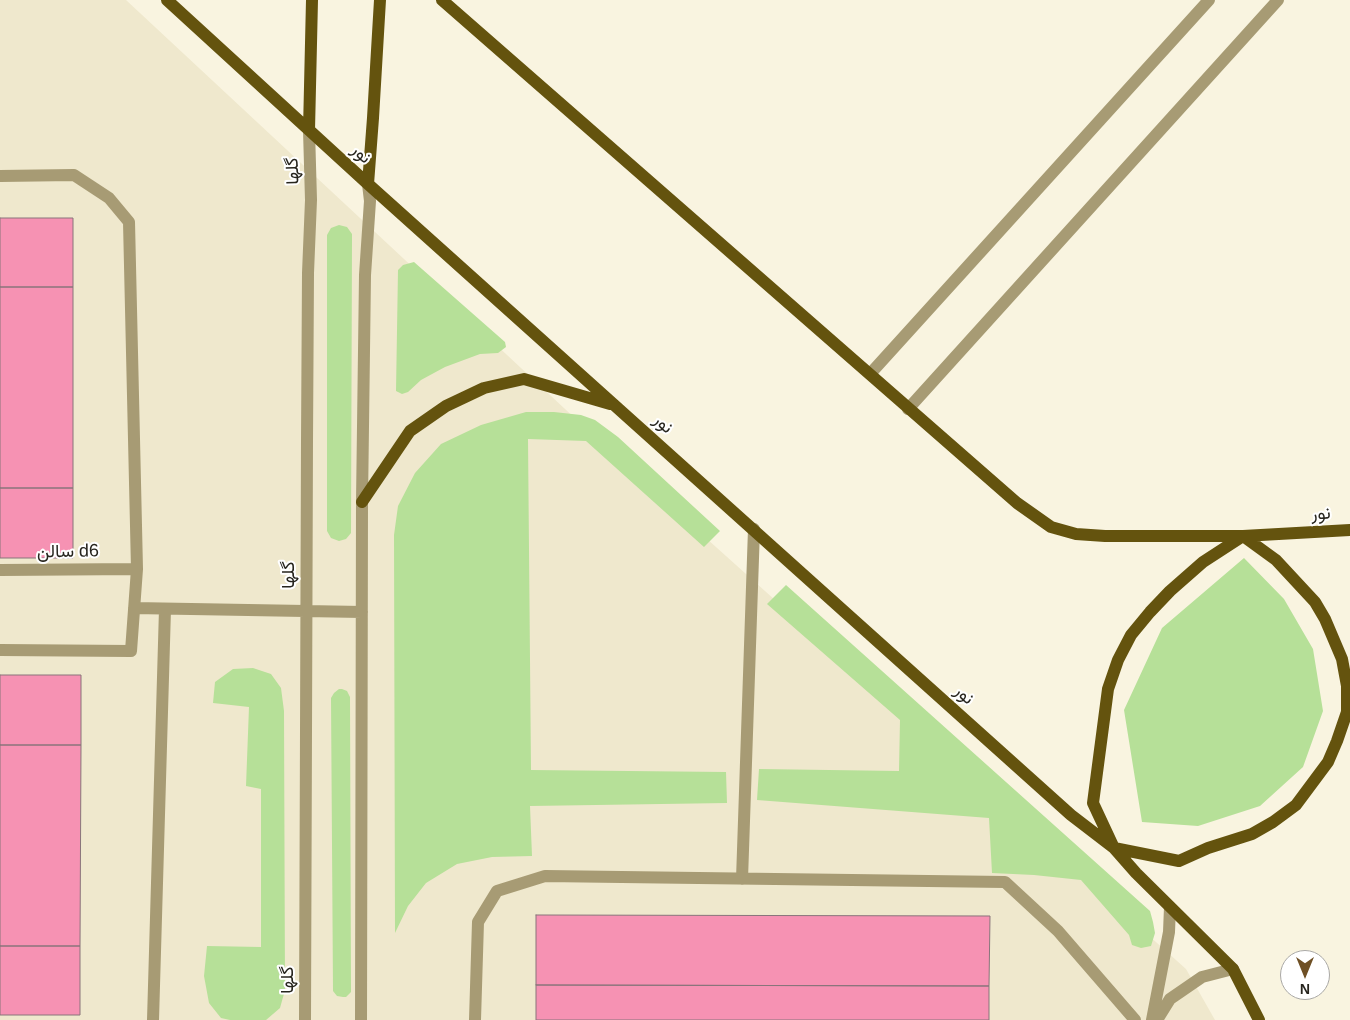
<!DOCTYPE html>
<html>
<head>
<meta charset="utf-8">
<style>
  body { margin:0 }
  #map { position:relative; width:1350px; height:1020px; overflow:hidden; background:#f9f4e0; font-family:Helvetica,sans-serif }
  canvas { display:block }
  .north { position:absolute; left:1280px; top:950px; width:50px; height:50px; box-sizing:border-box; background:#fff; border:1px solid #a9a8a5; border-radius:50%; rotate:180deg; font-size:14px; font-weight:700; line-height:20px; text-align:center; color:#27251e }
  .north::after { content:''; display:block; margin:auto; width:18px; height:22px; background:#6f5025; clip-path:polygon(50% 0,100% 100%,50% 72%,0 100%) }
</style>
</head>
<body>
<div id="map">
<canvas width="1350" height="1020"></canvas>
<div class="north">N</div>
</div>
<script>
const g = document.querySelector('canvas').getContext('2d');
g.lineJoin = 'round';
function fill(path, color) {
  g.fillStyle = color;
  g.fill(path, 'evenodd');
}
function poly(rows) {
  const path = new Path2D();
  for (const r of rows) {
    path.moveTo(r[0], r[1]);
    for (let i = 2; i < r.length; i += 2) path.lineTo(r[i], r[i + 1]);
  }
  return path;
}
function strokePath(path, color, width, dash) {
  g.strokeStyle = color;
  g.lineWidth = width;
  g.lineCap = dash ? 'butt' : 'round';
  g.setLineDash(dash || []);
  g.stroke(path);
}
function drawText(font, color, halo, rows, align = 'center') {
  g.font = font + ' Helvetica,Vazirmatn,sans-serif';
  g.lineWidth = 4;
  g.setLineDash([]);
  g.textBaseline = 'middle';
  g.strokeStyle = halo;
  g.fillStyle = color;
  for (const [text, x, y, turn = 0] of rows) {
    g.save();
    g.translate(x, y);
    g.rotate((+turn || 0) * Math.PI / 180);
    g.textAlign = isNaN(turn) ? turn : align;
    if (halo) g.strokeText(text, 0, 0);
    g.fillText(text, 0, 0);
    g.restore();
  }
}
fill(poly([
  [0,0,126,0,638,477,1186,969,1215,1020,0,1020]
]), '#efe8cd');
fill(poly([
  [339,225,347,227,352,234,352,238,351,533,346,539,339,541,331,538,327,531,327,235,331,228],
  [414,262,505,342,506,347,498,353,480,354,445,367,421,380,408,392,402,394,396,391,398,270,403,265],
  [526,412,554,412,581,415,595,420,618,437,720,531,704,547,586,441,528,439,531,770,726,772,727,803,530,806,532,856,492,857,457,864,426,883,408,906,395,933,394,535,398,506,415,473,441,444,481,425],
  [1244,558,1284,599,1313,649,1323,711,1303,767,1260,806,1198,826,1142,822,1124,710,1162,628],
  [786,585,1150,911,1153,922,1155,933,1151,946,1141,948,1132,945,1129,935,1081,880,1034,875,992,873,989,818,757,800,759,769,899,771,900,720,767,604],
  [253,668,271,674,281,688,284,711,285,990,280,1008,266,1020,230,1020,221,1018,209,1003,204,976,207,946,261,947,261,789,246,786,249,707,213,703,215,682,233,669],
  [339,689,342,689,347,691,350,697,351,992,346,997,343,997,337,996,333,991,331,698,334,693]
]), '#b6e098');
const building = poly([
  [0,218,73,218,73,287,0,287,0,218],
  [0,287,73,287,73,488,0,488,0,287],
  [0,488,73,488,73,558,0,558,0,488],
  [0,675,81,675,81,745,0,745,0,675],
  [0,745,81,745,80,946,0,946,0,745],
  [536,915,990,916,989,986,536,985,536,915],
  [0,946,80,946,80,1015,0,1015,0,946],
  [536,985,989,986,989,1020,536,1020,536,985]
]);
fill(building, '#f692b3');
strokePath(building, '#89757b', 1);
strokePath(poly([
  [0,176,74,175,109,198,129,222,137,569,131,651,0,650],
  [870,374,1209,0],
  [908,409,1278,0],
  [0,570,137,569],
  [134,608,362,612],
  [742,879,754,529],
  [153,1020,165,609],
  [305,1020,307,441,308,273,311,200,309,130],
  [361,1020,362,502,365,275,370,201,368,184],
  [475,1020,478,922,497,891,545,876,1005,882,1058,931,1135,1020],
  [1152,1020,1169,932,1170,907],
  [1157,1020,1170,999,1202,977,1233,969]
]), '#a79b74', 12);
strokePath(poly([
  [167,0,368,184,1071,815,1114,848,1136,873,1233,969,1259,1020],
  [442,0,1017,503,1051,527,1076,534,1105,536,1243,536,1350,530],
  [309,130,312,0],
  [368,184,373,118,380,0],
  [362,502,410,431,446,406,484,388,524,379,610,404],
  [1243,536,1276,560,1315,602,1325,619,1342,659,1347,686,1347,712,1337,741,1328,762,1296,805,1273,822,1252,834,1208,848,1179,861,1114,848,1093,803,1108,689,1118,660,1131,635,1150,612,1170,591,1203,562,1243,536]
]), '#64530e', 12);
drawText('18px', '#27251e', '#fff', [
  ["نور",361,154,43],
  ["گلها",293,171,-92],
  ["نور",663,424,42],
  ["نور",1321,514,-3],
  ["سالن d6",68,552,-1],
  ["گلها",289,575,-90],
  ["نور",964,695,42],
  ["گلها",288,980,-90]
]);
</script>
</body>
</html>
